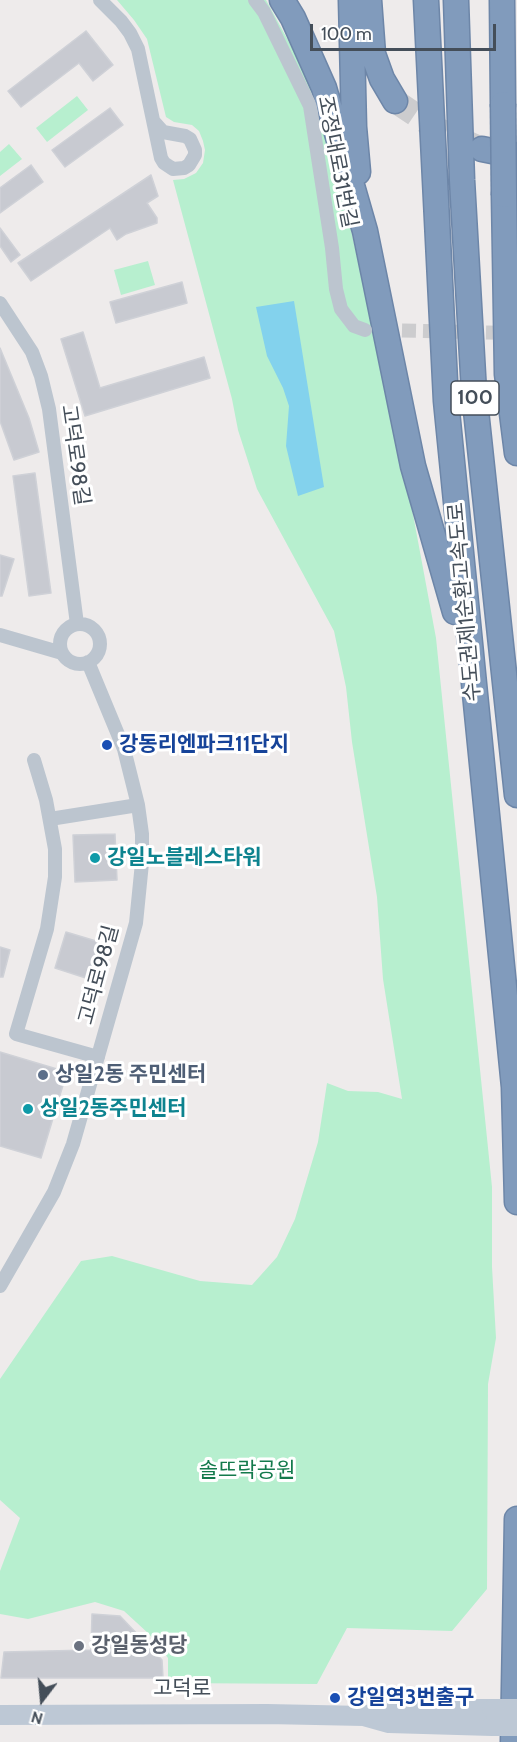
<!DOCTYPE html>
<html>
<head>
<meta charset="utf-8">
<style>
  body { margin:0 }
  #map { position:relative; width:517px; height:1742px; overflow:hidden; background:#eeebeb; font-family:Cabin,sans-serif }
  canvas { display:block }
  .north { position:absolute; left:12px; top:1670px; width:60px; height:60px; -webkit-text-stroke:4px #fff; paint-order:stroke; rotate:196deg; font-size:16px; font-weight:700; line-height:24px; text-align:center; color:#444e59 }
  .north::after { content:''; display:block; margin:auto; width:21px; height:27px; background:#444e59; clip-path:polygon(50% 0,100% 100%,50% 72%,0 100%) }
  .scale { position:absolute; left:310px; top:24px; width:186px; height:27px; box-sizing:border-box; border:3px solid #444e59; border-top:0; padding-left:8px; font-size:18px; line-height:21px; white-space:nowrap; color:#444e59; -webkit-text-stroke:4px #fff; paint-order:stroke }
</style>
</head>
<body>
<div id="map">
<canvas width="517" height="1742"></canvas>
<div class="north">N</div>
<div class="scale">100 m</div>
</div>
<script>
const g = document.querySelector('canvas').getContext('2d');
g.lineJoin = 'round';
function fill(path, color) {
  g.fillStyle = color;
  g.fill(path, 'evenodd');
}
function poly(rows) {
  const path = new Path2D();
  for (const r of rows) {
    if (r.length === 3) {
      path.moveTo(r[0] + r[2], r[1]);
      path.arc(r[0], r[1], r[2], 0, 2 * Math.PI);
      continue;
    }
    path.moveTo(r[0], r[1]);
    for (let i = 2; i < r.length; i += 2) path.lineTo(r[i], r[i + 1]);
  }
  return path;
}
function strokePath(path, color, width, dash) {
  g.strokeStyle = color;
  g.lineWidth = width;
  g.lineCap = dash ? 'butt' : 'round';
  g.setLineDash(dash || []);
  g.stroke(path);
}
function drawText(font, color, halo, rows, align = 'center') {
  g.font = font + ' Cabin,"Noto Sans KR",sans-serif';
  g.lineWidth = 6;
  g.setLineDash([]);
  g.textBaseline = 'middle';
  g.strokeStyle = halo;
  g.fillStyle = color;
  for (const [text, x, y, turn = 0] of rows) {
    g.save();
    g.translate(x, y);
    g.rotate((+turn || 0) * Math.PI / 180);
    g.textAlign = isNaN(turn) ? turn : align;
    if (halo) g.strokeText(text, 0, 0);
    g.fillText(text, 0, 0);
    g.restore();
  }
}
fill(poly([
  [117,0,266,0,296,55,319,110,336,163,404,466,436,638,492,1187,492,1267,496,1338,488,1384,487,1589,452,1631,347,1628,317,1684,168,1683,168,1658,149,1634,124,1611,95,1602,28,1619,0,1614,0,1571,20,1518,0,1500,0,1379,81,1261,112,1256,200,1281,252,1285,277,1257,295,1219,318,1142,327,1083,348,1091,378,1092,402,1099,383,979,377,897,352,742,346,687,334,631,257,489,238,430,232,399,173,180,184,179,196,173,203,163,205,150,203,141,199,131,192,125,174,122,166,117,147,39,134,20],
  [77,96,88,110,47,142,36,128],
  [9,144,22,159,0,176,0,152],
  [148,261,155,285,121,295,114,270]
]), '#b7efcf');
fill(poly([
  [294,301,324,487,298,496,286,446,289,406,283,388,267,356,256,307]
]), '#83d2ed');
const building = poly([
  [86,31,113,65,93,81,79,63,21,107,8,91,86,31],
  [110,108,123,125,65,167,52,150,110,108],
  [31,165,43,182,0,213,0,188,31,165],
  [151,175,158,196,147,203,157,218,157,223,126,234,117,240,110,228,31,281,18,263,151,175],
  [0,228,20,255,11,262,0,246,0,228],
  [182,282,187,303,116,323,110,302,182,282],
  [83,332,100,388,204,357,210,378,85,416,61,339,83,332],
  [0,348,29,418,39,452,14,460,0,421,0,348],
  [35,473,51,593,29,596,13,476,35,473],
  [0,555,14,559,2,596,0,596,0,555],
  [115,834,117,880,75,882,73,835,115,834],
  [66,932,106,944,95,981,55,968,66,932],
  [0,947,10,950,3,977,0,977,0,947],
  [0,1052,67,1072,41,1158,0,1146,0,1052],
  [92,1614,120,1616,162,1660,163,1678,1,1678,4,1652,91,1650,92,1614]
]);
fill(building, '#c8cad1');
strokePath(building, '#cfd1d7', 1.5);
strokePath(poly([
  [381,330,512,333]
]), '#ccccce', 14, [14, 7]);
strokePath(poly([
  [395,101,435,128,477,147]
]), '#ccccce', 24, [24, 12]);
const highway = poly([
  [282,0,293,18,324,88,365,231,413,466,455,612],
  [351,0,354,127,358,172],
  [369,0,373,54,382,79,395,101],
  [426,0,446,401,514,1087,517,1202],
  [456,0,462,180,474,392,517,795],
  [502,0,503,104],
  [482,149,517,156],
  [504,195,507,374,517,453],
  [513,1742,517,1519]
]);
strokePath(highway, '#6d86a8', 27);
strokePath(poly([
  [100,0,121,21,130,33,138,49,161,158,164,163,173,169,184,168,189,165,195,155,195,150,190,139,185,136,163,132,154,122],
  [255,0,264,12,310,106,332,248,336,289,341,309,354,326,365,330],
  [0,303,32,352,41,376,49,409,77,624],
  [80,644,20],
  [0,635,62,653],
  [34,760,46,800,55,849,55,877,47,929,16,1034,98,1057],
  [50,819,138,805],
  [0,1286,54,1192,73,1144,136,923,142,863,142,834,138,805,124,749,88,662]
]), '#bcc5cf', 14);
strokePath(poly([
  [0,1715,267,1714,364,1716,389,1723,492,1726],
  [364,1716,388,1709,492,1709]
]), '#bdc8d5', 20);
strokePath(highway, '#819bbc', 24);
const highwayBridge = poly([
  [503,104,504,195]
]);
strokePath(highwayBridge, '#6d86a8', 27, []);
strokePath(poly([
  [492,1709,517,1709],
  [492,1726,517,1726]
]), '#bdc8d5', 20);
strokePath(highwayBridge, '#819bbc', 24);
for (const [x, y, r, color] of [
  [107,745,6,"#1a4fb4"],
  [95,858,6,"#0f9aa8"],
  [43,1075,6,"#5c6f8a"],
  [28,1109,6,"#0f9aa8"],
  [79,1646,6,"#6b7280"],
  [335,1698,6,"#1a4fb4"]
]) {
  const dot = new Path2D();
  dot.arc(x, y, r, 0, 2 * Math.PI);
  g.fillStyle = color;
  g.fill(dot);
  strokePath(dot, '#fff', 2);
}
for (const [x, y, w] of [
  [475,398,48]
]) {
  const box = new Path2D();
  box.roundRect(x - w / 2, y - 17, w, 34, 4.5);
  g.fillStyle = '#fff';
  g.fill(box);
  strokePath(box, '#444e59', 1.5);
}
drawText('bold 20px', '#444e59', null, [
  ["100",475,398]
]);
drawText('21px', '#444e59', '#fff', [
  ["조정대로31번길",337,162,79],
  ["고덕로98길",75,455,82],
  ["수도권제1순환고속도로",465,602,-95],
  ["고덕로98길",99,975,-75],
  ["고덕로",182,1689]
]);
drawText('bold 21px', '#164399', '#fff', [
  ["강동리엔파크11단지",119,745],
  ["강일역3번출구",347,1698]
], 'left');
drawText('bold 21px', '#0d838f', '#fff', [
  ["강일노블레스타워",107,858],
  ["상일2동주민센터",40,1109]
], 'left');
drawText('bold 21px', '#4e5e75', '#fff', [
  ["상일2동 주민센터",55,1075]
], 'left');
drawText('21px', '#147a4c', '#fff', [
  ["솔뜨락공원",247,1471]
]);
drawText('bold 21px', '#5b616d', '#fff', [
  ["강일동성당",91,1646]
], 'left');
</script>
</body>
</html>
